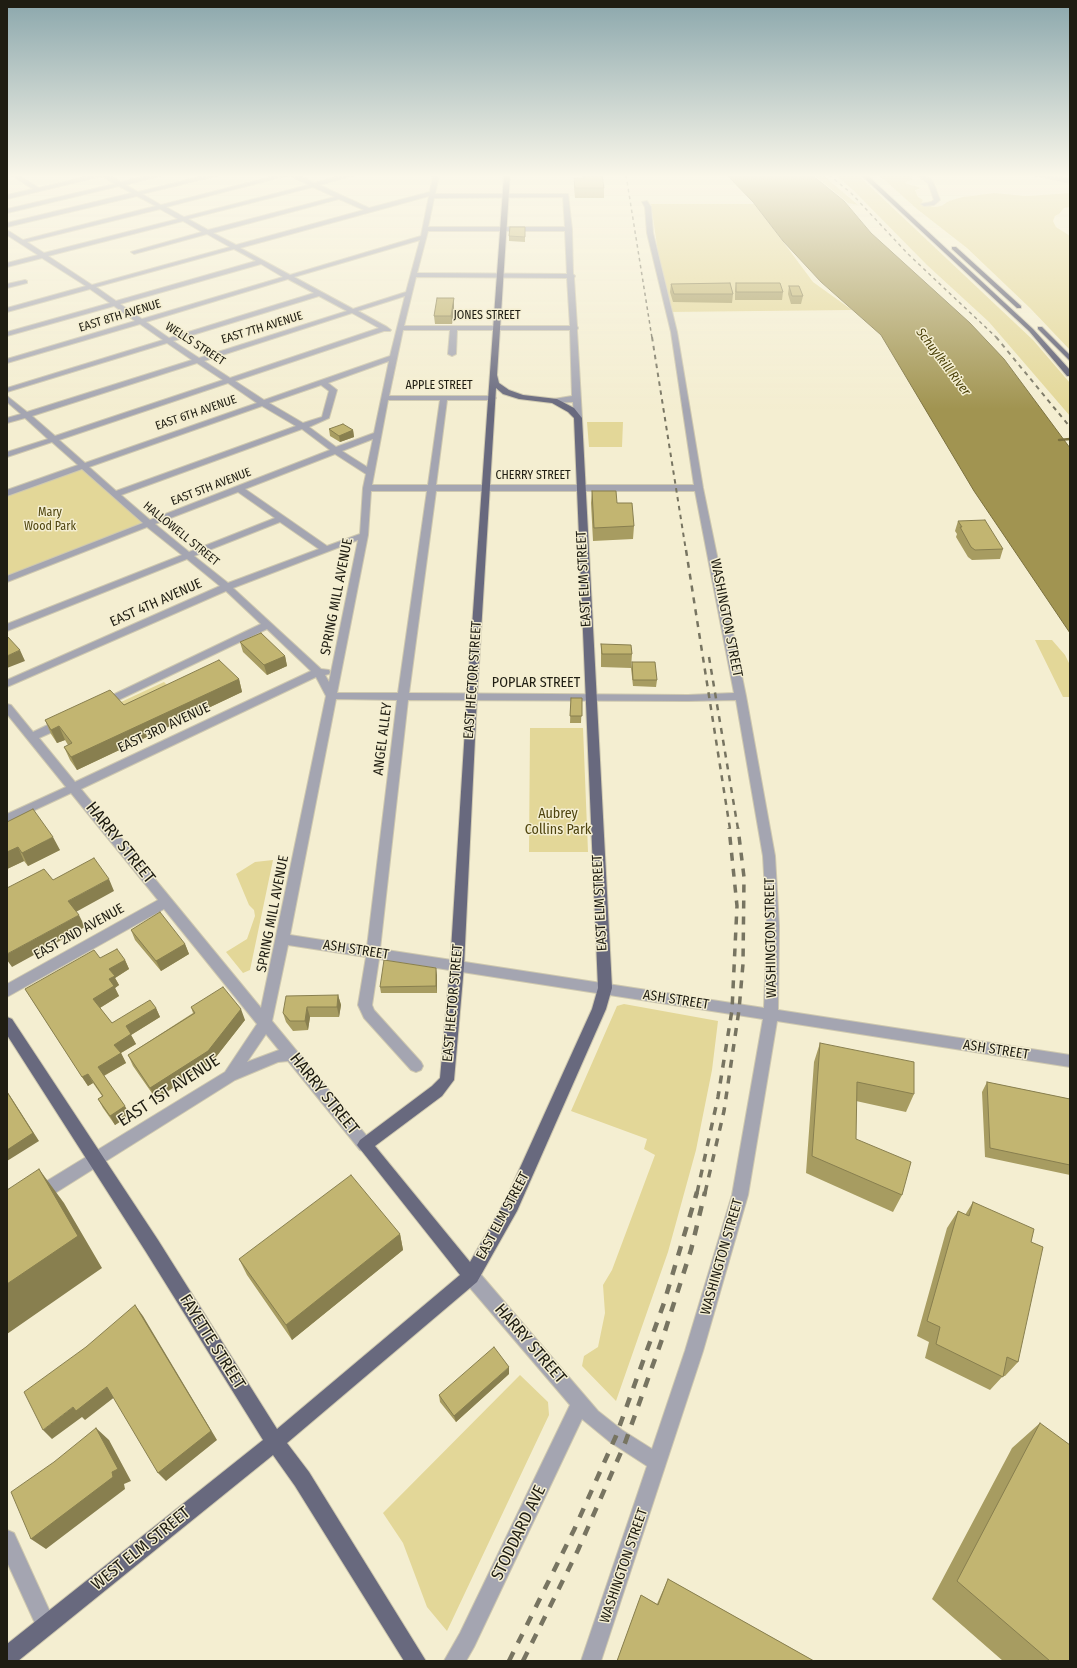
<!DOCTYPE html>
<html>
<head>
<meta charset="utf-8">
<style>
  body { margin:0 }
  #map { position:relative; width:1077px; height:1668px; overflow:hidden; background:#f4eed1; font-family:"Fira Sans Condensed",sans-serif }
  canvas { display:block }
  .frame { position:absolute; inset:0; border:8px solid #1f1d12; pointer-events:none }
</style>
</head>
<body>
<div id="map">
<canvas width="1077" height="1668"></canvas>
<div class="frame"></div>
</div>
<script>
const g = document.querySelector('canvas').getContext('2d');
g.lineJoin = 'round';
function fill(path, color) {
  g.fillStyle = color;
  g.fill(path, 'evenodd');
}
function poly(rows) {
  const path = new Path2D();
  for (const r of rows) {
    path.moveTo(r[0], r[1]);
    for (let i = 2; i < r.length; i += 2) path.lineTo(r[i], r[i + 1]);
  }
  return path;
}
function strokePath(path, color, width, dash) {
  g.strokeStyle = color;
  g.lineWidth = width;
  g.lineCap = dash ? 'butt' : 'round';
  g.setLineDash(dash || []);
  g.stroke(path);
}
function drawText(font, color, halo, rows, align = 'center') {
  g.font = font + ' "Fira Sans Condensed",sans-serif';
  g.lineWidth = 3;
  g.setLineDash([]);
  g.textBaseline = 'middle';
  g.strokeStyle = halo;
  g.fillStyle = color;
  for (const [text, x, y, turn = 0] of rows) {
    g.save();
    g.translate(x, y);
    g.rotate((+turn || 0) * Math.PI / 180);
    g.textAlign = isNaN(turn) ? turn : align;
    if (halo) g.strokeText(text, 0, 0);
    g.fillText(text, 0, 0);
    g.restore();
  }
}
fill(poly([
  [814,175,823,175,858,205,848,203],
  [835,175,858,175,1033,340,1070,383,1070,416,989,322,927,265,852,189],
  [879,175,911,175,912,180,905,183,921,188,915,190,918,197,923,200,921,204,934,207,941,206,949,201,963,197,994,193,1027,196,1070,193,1070,207,1064,208,1059,214,1055,216,1053,221,1056,227,1070,236,1070,350,1030,308,967,248,917,209],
  [651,204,755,204,813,282,852,310,669,312,663,287],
  [587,422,623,422,622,447,589,447],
  [82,466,149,524,7,579,7,493],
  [1035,640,1052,640,1065,655,1070,665,1070,697,1063,697],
  [164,682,168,686,130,711,121,702],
  [530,728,583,728,588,852,529,852],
  [273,860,250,970,243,973,226,952,247,939,255,916,254,910,249,905,236,874,255,862],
  [624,1004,718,1021,712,1070,696,1150,668,1252,616,1401,582,1366,584,1356,598,1347,605,1313,603,1285,612,1270,655,1155,644,1149,647,1139,571,1111,617,1006],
  [520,1375,548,1402,549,1415,447,1631,427,1607,403,1543,383,1513]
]), '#e3d798');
const water = poly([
  [727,175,812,175,844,201,871,233,970,323,1004,359,1070,448,1070,633,974,491,881,335,821,282,783,241,753,202,727,175]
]);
fill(water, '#a19451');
strokePath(water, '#7a703e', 1);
strokePath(poly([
  [1059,440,1070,439]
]), '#7a703e', 2.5);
const minor = poly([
  [11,175,18,175,39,188,94,175,107,175,121,182,152,175,162,175,125,185,138,192,209,175,219,175,142,194,161,205,279,175,289,175,166,207,184,217,309,185,289,175,297,175,314,183,345,175,355,175,319,185,369,208,430,192,433,175,439,175,435,194,568,194,572,229,573,274,575,276,574,278,577,326,578,328,577,330,582,418,578,420,574,418,573,402,554,403,550,401,554,399,572,396,570,330,457,330,456,354,452,356,448,354,450,330,403,330,389,396,492,396,496,398,492,400,447,400,436,485,694,485,671,332,647,233,645,207,642,202,647,201,651,207,653,233,677,332,703,488,746,696,775,856,779,926,778,1010,1070,1055,1070,1067,777,1021,748,1195,703,1351,601,1661,581,1661,647,1466,610,1442,582,1419,474,1647,466,1661,444,1661,460,1633,570,1405,465,1282,463,1276,465,1270,471,1268,477,1270,598,1411,622,1430,652,1449,685,1351,732,1195,763,1019,379,959,372,1005,374,1010,421,1062,423,1066,421,1070,416,1072,411,1070,364,1018,358,1005,366,957,288,945,272,1021,370,1140,373,1145,370,1150,365,1152,360,1150,288,1061,278,1062,235,1080,44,1200,38,1202,32,1200,30,1195,32,1190,225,1072,257,1024,164,909,7,997,7,984,158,900,71,793,7,823,7,814,66,787,7,714,7,704,11,705,33,732,58,720,66,720,67,723,66,726,39,738,75,782,311,671,267,629,106,706,98,706,97,704,98,702,261,624,226,591,7,687,7,680,220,586,187,559,7,631,7,624,182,555,147,527,7,582,7,576,143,523,82,469,7,496,7,490,78,465,52,442,7,457,7,452,48,439,25,418,7,423,7,418,21,414,7,402,7,396,27,412,192,360,167,343,7,392,7,388,163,340,140,324,7,363,7,359,135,321,114,306,7,336,7,332,110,303,90,289,7,312,7,308,86,286,42,258,7,267,7,263,38,255,7,235,7,230,23,240,156,206,137,196,7,227,7,223,132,193,119,186,7,213,7,209,115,184,102,176,7,199,7,195,33,189,11,175],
  [313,187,335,197,208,230,188,219,313,187],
  [429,196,421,236,290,275,240,248,429,196],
  [563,197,565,227,428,227,434,198,563,197],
  [339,199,364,210,236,245,213,233,339,199],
  [160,209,178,219,44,253,27,242,160,209],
  [183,221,202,232,131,252,134,254,207,234,230,247,92,285,48,256,183,221],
  [428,231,565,231,567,274,417,273,428,231],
  [420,240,406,292,353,309,294,277,420,240],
  [234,249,256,261,116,301,96,287,234,249],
  [261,264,283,277,142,319,120,304,261,264],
  [416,277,567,278,570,326,404,326,416,277],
  [288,279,314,293,169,338,146,322,288,279],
  [319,296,347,311,199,358,173,341,319,296],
  [405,296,390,356,264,400,235,381,384,331,390,331,391,330,387,327,358,311,405,296],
  [352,313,379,328,230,378,204,361,352,313],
  [389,361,374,433,336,447,309,427,329,418,337,390,328,383,389,361],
  [197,363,223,380,55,436,32,416,197,363],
  [228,383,257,403,85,463,59,440,228,383],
  [321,385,329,391,322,417,303,423,269,403,321,385],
  [388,400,440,400,428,485,372,485,388,400],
  [262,406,296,426,116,491,89,467,262,406],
  [302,429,330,450,150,520,121,495,302,429],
  [373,439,367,467,342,451,373,439],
  [335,454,366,474,363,488,360,534,327,546,245,489,335,454],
  [371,491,427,491,398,693,337,693,368,535,371,491],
  [436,491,695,491,734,693,688,695,409,693,436,491],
  [238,492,275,518,189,552,155,524,238,492],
  [280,522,319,549,228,583,194,556,280,522],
  [358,540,329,682,325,675,329,674,330,672,329,670,321,669,233,588,358,540],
  [316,677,326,696,261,1008,81,789,316,677],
  [336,699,397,700,367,947,290,935,336,699],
  [408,700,688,701,736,700,763,856,767,926,764,1008,380,949,408,700],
  [266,1034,279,1050,247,1062,266,1034],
  [917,175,924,175,933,182,940,200,934,205,924,206,921,204,931,202,934,200,928,183,917,175],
  [1034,175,1047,175,1070,179,1070,183,1034,175],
  [25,280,27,281,27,283,7,288,7,284,25,280],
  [7,1530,14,1533,56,1625,53,1632,46,1635,39,1632,7,1562,7,1530]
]);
const major = poly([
  [504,175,510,175,497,375,499,383,509,390,523,395,557,399,574,408,582,418,612,988,606,1009,517,1211,477,1282,287,1443,309,1472,426,1661,404,1661,295,1486,273,1455,18,1661,7,1661,7,1644,263,1440,146,1252,7,1035,7,1017,12,1019,158,1240,277,1429,460,1275,357,1145,360,1140,432,1086,440,1078,450,966,467,697,504,175],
  [496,388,503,394,519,399,552,403,568,412,574,418,598,988,592,1009,505,1201,470,1262,375,1146,442,1096,454,1080,464,966,477,697,496,388]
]);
const highway = poly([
  [861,175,867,175,1033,329,1070,370,1070,376,1067,376,1029,331,861,175],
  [952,247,956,247,1021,306,1021,308,1017,308,952,249,952,247],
  [1038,327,1042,327,1070,355,1070,361,1038,329,1038,327]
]);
strokePath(minor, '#cec8af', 2);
strokePath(major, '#cec8af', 2);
strokePath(highway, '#cec8af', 2);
fill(minor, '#a4a5b1');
fill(major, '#68697e');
fill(highway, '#53546c');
strokePath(poly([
  [626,175,652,338],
  [829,175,851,193,908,254,997,338]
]), '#777461', 1.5, [3.5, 3.5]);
strokePath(poly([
  [652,337,686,551],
  [996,337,1070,427]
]), '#777461', 2, [4.5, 4.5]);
strokePath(poly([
  [686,550,730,829],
  [709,657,738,829]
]), '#777461', 2.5, [6, 6]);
strokePath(poly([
  [697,1193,718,1097,732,1010,737,906,729,828],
  [705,1193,724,1111,739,1010,743,964,744,877,738,828]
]), '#777461', 3.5, [8, 8]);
strokePath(poly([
  [509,1661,574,1530,616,1436,664,1303,697,1192],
  [523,1661,578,1550,625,1443,665,1331,691,1250,705,1192]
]), '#777461', 4.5, [10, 10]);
fill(poly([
  [582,175,602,175,604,188,604,198,575,198,574,188,574,178,583,178],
  [525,227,525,242,509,241,509,236],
  [736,283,783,292,782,300,735,300,735,292],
  [671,284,733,294,732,303,673,302,670,292],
  [789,286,803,296,801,304,791,304,788,294],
  [454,298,454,307,452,324,435,324,434,316],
  [329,429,353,430,354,437,340,442,330,436],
  [592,491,617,503,634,526,633,539,593,541,591,503],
  [958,521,1003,549,1000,559,972,560,968,557,956,537,957,534,955,531],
  [240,642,285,656,287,666,267,675,243,652],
  [601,644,632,654,631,668,601,667],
  [632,662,657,680,656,687,633,686,631,668],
  [239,679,242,692,77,770,70,760,64,747,68,745,65,740,57,743,51,734,45,720,124,705],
  [571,698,582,698,581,723,570,723],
  [7,822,60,850,28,866,24,861,7,869],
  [131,930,185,944,189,954,161,971,135,940],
  [125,960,129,969,115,978,119,985,115,988,119,996,100,1008,112,1023,156,1008,160,1017,131,1035,136,1044,121,1053,126,1063,104,1076,130,1115,115,1125,103,1108,98,1099,102,1096,93,1083,88,1086,25,989],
  [437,975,437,993,381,993,380,987],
  [338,995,341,1005,339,1017,310,1017,308,1030,293,1031,286,1022,283,1013],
  [191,1007,245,1020,212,1062,156,1099,133,1066,128,1055,193,1013],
  [820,1043,914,1094,906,1112,856,1101,856,1139,902,1195,893,1212,806,1173,814,1062],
  [987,1082,1070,1099,1070,1175,985,1157,982,1092],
  [973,1202,1031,1242,1018,1362,1005,1376,1003,1376,990,1390,925,1358,929,1342,917,1336,947,1228,958,1211,965,1215],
  [400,1234,403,1250,292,1340,247,1275,239,1259],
  [509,1374,456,1422,440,1402,439,1395],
  [1040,1423,1070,1661,1003,1661,932,1599,1012,1448],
  [668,1579,814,1661,617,1661,641,1595,657,1604]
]), '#a79c61');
fill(poly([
  [454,298,454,307,452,324,451,316],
  [353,430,354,437,340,442,339,436],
  [20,650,25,661,7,668,7,656],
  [285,656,287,666,267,675,264,665],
  [239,679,242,692,77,770,71,757],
  [59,726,65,740,57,743,51,730],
  [53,837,60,850,28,866,22,853],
  [18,847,24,861,7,869,7,852],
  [109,879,114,891,74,913,68,901],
  [79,915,85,927,12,967,7,960,7,954],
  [185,944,189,954,161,971,156,961],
  [125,960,129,969,115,978,119,985,115,988,119,996,98,1009,93,999,109,979,109,969],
  [436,968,437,975,437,993,436,986],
  [338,995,341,1005,339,1017,337,1007],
  [307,1007,310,1017,308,1030,305,1021],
  [156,1008,160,1017,131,1035,136,1044,119,1054,114,1045,126,1026],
  [241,1009,245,1020,212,1062,156,1099,150,1088],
  [121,1053,126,1063,103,1076,98,1067],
  [88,1074,93,1083,88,1086,82,1077],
  [7,1091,39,1141,7,1161],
  [125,1106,130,1115,115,1125,110,1116],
  [39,1169,64,1203,102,1268,7,1334,7,1284],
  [400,1234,403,1250,292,1340,286,1325],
  [135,1305,143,1316,217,1440,166,1481,158,1473],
  [509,1367,509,1374,456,1422,454,1416],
  [107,1387,116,1396,85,1420,82,1417,52,1439,43,1430,73,1407],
  [96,1428,109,1440,131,1481,124,1484,125,1489,46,1549,31,1539]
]), '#887f4f');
const building = poly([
  [584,175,602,175,604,188,575,188,574,178,584,178,584,175],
  [510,227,525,227,525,237,509,236,510,227],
  [730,283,733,294,674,294,671,284,730,283],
  [736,283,780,283,783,292,736,292,736,283],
  [789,286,799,286,803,296,792,296,789,286],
  [437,298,454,298,451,316,434,316,437,298],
  [343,424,353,430,339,436,329,429,343,424],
  [592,491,616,491,617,503,632,503,634,526,594,528,592,491],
  [985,520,1003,549,975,550,971,547,960,527,962,527,958,521,985,520],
  [261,633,285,656,264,665,240,642,261,633],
  [7,636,20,650,7,656,7,636],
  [601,644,631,645,632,654,602,654,601,644],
  [219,660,239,679,71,757,64,747,72,743,59,726,51,730,45,720,110,690,124,705,219,660],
  [632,662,655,662,657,680,633,680,632,662],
  [571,698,582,698,582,716,570,716,571,698],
  [33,809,53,837,22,853,18,847,7,852,7,822,33,809],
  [94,858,109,879,68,901,79,915,7,954,7,888,44,869,53,880,94,858],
  [160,912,185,944,156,961,131,930,160,912],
  [117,949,125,960,109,969,115,976,109,979,114,986,93,999,112,1023,150,1000,156,1008,126,1026,131,1034,114,1045,121,1053,98,1067,125,1106,110,1116,98,1099,103,1096,88,1074,82,1077,25,989,94,950,100,958,117,949],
  [384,960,436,968,436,986,380,987,384,960],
  [223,987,241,1009,208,1051,150,1088,128,1055,195,1013,191,1007,223,987],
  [338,995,337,1007,307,1007,305,1021,290,1021,283,1013,286,996,338,995],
  [820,1043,914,1062,914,1094,857,1082,856,1139,911,1162,902,1195,812,1156,820,1043],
  [987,1082,1070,1099,1070,1165,990,1148,987,1082],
  [7,1092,33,1133,7,1150,7,1092],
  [39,1169,78,1236,7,1284,7,1190,39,1169],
  [351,1175,400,1234,286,1325,239,1259,351,1175],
  [973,1202,1034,1229,1031,1242,1043,1247,1018,1362,1007,1357,1003,1377,936,1344,940,1327,927,1321,958,1211,969,1216,973,1202],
  [135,1305,211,1431,158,1473,107,1387,76,1411,73,1407,43,1430,24,1392,86,1347,135,1305],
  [494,1347,509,1367,454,1416,439,1395,494,1347],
  [1040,1423,1070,1445,1070,1661,1050,1661,957,1581,1040,1423],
  [96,1428,118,1469,112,1472,113,1477,31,1539,11,1492,54,1462,96,1428],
  [668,1579,814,1661,617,1661,641,1595,658,1605,668,1579]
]);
fill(building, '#c2b571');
strokePath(building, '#887f4f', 1);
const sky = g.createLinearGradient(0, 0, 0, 409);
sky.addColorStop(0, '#8ba7ac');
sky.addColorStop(0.43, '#faf7ea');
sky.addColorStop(1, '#faf7ea00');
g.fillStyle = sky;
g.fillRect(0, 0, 1077, 409);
drawText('12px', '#1f1d12', '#f4eed1', [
  ["EAST 8TH AVENUE",120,316,-17],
  ["JONES STREET",487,316],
  ["EAST 7TH AVENUE",262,328,-17],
  ["WELLS STREET",195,344,33],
  ["APPLE STREET",439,386],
  ["EAST 6TH AVENUE",196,413,-19],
  ["CHERRY STREET",533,476],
  ["EAST 5TH AVENUE",211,487,-21],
  ["HALLOWELL STREET",181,534,39]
]);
drawText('12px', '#4e440e', '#f4eed1', [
  ["Mary",50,513],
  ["Wood Park",50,527]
]);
drawText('italic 13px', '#493f07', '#f4eed1', [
  ["Schuylkill River",943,362,53]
]);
drawText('14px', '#1f1d12', '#f4eed1', [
  ["EAST ELM STREET",584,579,-93],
  ["SPRING MILL AVENUE",337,597,-79],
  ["EAST 4TH AVENUE",156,603,-24],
  ["WASHINGTON STREET",726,618,79],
  ["EAST HECTOR STREET",473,680,-86],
  ["POPLAR STREET",536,683],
  ["EAST 3RD AVENUE",164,728,-25],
  ["ANGEL ALLEY",383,739,-83],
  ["EAST ELM STREET",600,903,-93],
  ["SPRING MILL AVENUE",273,914,-79],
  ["EAST 2ND AVENUE",79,932,-29],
  ["WASHINGTON STREET",771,938,-91],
  ["ASH STREET",356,950,9],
  ["ASH STREET",676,1000,9],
  ["EAST HECTOR STREET",453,1003,-85],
  ["ASH STREET",996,1050,9],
  ["EAST ELM STREET",503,1216,-62],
  ["WASHINGTON STREET",722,1257,-74],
  ["WASHINGTON STREET",624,1566,-71]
]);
drawText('14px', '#4e440e', '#f4eed1', [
  ["Aubrey",558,814],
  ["Collins Park",558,830]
]);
drawText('17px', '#1f1d12', '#f4eed1', [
  ["HARRY STREET",120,843,51],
  ["EAST 1ST AVENUE",169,1091,-33],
  ["HARRY STREET",324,1094,51],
  ["FAYETTE STREET",212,1342,58],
  ["HARRY STREET",530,1344,49],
  ["STODDARD AVE",519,1533,-64],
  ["WEST ELM STREET",141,1549,-39]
]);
</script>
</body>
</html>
